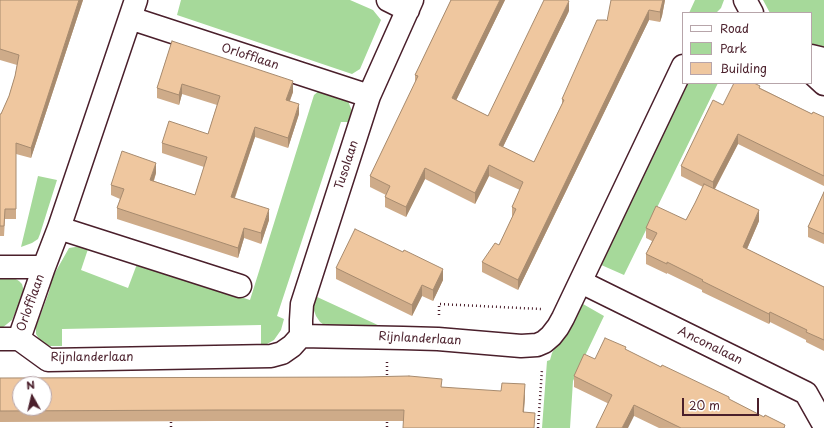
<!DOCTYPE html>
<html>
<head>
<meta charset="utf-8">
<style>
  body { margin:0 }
  #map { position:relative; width:824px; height:428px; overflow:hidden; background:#fff; font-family:"Playpen Sans",sans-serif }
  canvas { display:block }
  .legend { position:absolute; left:682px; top:12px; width:130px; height:72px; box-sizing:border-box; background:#fff; border:1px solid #b7a5aa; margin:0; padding:5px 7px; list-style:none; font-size:12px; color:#4a1f2b }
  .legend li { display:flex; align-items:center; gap:8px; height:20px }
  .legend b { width:20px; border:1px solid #b7a5aa }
  .north { position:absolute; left:12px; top:376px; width:40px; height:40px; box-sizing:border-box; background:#fff; border:1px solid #b7a5aa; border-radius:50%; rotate:352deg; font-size:11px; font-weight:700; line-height:16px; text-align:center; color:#4a1f2b }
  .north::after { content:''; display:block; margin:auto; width:14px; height:18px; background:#4a1f2b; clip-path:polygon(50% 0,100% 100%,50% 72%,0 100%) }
  .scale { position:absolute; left:682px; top:398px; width:77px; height:18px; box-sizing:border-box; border:2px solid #4a1f2b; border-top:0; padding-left:5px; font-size:12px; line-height:14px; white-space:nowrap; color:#4a1f2b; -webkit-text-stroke:3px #fff; paint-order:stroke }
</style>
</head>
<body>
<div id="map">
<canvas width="824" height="428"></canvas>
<ul class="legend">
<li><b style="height:5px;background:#fff"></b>Road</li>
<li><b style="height:11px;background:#a6d99a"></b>Park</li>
<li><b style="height:11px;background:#efc79f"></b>Building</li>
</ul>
<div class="north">N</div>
<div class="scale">20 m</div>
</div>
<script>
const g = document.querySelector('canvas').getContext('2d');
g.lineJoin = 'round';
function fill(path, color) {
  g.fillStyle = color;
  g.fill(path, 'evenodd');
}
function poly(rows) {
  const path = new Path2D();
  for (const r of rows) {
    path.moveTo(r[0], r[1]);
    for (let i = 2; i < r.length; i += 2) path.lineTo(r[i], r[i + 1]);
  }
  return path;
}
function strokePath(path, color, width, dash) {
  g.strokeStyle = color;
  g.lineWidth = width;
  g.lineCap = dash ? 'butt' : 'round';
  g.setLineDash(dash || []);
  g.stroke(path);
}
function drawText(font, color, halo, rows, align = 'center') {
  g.font = font + ' "Playpen Sans",sans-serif';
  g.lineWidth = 3;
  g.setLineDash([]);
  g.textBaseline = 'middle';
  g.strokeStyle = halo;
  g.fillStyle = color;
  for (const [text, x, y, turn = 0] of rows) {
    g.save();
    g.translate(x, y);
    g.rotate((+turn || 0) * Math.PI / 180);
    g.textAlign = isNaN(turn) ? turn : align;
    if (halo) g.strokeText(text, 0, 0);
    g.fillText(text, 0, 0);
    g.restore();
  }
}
fill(poly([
  [181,0,350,0,373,10,381,20,360,69,352,74,177,15],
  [695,0,724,0,721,8,716,13,689,13],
  [763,0,824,0,824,47,811,46,811,13,770,13],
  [687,83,718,83,624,275,599,264],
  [320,90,341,97,348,101,352,111,350,122,341,122,277,316,284,319,281,330,274,340,267,344,261,345,261,325,62,329,62,346,50,346,41,342,36,334,36,327,49,292,52,278,69,248,82,246,88,249,81,270,128,288,137,264,250,300,314,95],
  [38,176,57,180,40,234,38,239,32,243,21,247],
  [0,278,14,278,19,281,22,284,24,292,12,320,2,328,0,328],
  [315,296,380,326,327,327,320,322,316,316,313,308,313,302],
  [583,304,604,316,573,381,570,428,542,428,547,361,550,360,552,353,580,306]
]), '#a6d99a');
const minor = poly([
  [388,0,408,10],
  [745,0,752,13],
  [130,18,369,96],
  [811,56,824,59],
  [811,72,824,84],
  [59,228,240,286],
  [0,267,44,267],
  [581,282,806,393,824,425],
  [301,336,301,320,302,304,369,96,412,0],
  [0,339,19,339,48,360,271,356,282,353,292,346,301,336,403,338,438,339,521,346,537,345,544,342,551,336,558,327,563,318,683,66],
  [19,339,44,267,59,228,136,0]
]);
strokePath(minor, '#4a1f2b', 25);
strokePath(poly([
  [439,315,439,304,541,309],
  [387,362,387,379],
  [171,418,171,428],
  [387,418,387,428],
  [538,428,542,369]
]), '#4a1f2b', 2.5, [1, 3]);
strokePath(minor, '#fff', 22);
fill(poly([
  [0,0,83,0,31,158,16,154,16,219,5,219,4,236,0,236,0,114,1,114,9,96,15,76,17,65,0,60],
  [451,0,505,0,456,100,488,116,569,11,503,147,534,162,562,104,562,99,607,21,665,0,662,16,660,22,649,20,518,290,482,272,482,262,499,245,512,218,512,207,520,190,489,176,475,204,425,179,406,217,385,207,385,197,386,195,370,187,370,176,415,83,415,75],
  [172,41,293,92,290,101,299,114,288,148,255,137,235,198,269,220,261,244,244,238,238,258,117,219,117,208,120,199,111,195,111,185,156,173,154,181,195,195,204,167,162,153,162,143,208,134,217,105,182,94,179,105,157,98,157,88],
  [760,88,812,114,824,117,824,186,738,144,715,189,759,221,747,249,824,287,824,351,806,342,806,340,770,322,769,324,702,292,702,290,667,273,667,274,646,264,646,254,652,241,646,238,646,228,686,220,695,203,703,187,681,176,681,166,723,105],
  [824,192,824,244,808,237,808,227],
  [336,268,443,280,433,301,422,296,412,316,336,279],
  [626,350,729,400,785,428,659,428,574,387,574,376,595,359],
  [0,378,442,387,525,395,524,412,535,423,404,421,218,421,0,422]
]), '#ceab89');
fill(poly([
  [79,0,83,0,31,158,31,148],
  [500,0,505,0,452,109,452,98],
  [663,0,665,0,662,16,662,5],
  [569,1,569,11,499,155,499,145],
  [662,5,662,16,660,22,660,12],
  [649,10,649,20,518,290,518,280],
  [293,81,293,92,286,110,286,100],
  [182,84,182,94,179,105,179,95],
  [299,104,299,114,288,148,288,138],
  [255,127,255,137,231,208,231,197],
  [738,134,738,144,713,192,713,182],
  [156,163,156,173,150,191,150,180],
  [489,165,489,176,475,204,475,193],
  [425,168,425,179,406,217,406,207],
  [269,209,269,220,261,244,261,233],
  [759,210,759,221,743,258,743,247],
  [244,228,244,238,238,258,238,248],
  [443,269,443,280,433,301,433,290],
  [422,285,422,296,412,316,412,305],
  [770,312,770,322,769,324,769,314],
  [525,384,525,395,523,422,523,412],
  [634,405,634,416,628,428,622,428]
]), '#a78b6f');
const building = poly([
  [0,0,79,0,31,148,16,143,16,209,5,209,4,226,0,226,0,114,1,114,9,96,15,76,19,55,0,49,0,0],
  [451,0,500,0,452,98,488,116,544,0,567,0,569,1,499,145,534,162,564,100,562,99,597,20,606,20,607,21,611,0,663,0,660,12,649,10,518,280,482,262,495,243,499,245,516,209,512,207,523,182,489,165,475,193,425,168,406,207,385,197,390,186,370,176,418,76,415,75,451,0],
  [172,41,293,81,286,100,299,104,288,138,255,127,231,197,269,209,261,233,244,228,238,248,117,208,124,189,111,185,122,151,156,163,150,180,195,195,207,157,162,143,169,121,208,134,220,96,182,84,179,95,157,88,172,41],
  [734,83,754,83,760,86,759,88,812,114,813,112,824,117,824,176,738,134,713,182,681,166,713,100,723,105,734,83],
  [704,184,759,210,743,247,824,287,824,340,806,332,807,330,770,312,769,314,702,281,703,280,667,262,667,264,646,254,657,233,646,228,656,206,686,220,695,203,704,184],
  [824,192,824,234,808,227,824,192],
  [355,229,403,252,404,250,443,269,433,290,422,285,412,305,336,268,355,229],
  [605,338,626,347,625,349,661,367,662,365,729,397,729,399,764,417,765,415,785,425,784,428,681,428,634,405,622,428,596,428,612,395,574,376,584,354,595,359,605,338],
  [409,376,442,379,441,387,501,391,502,383,525,384,523,412,535,413,534,428,403,428,404,410,218,410,0,411,0,378,362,377,409,376],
  [20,384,44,384,44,408,20,408,20,384]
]);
fill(building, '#efc79f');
strokePath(building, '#a78b6f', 1);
drawText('12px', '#4a1f2b', '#fff', [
  ["Orlofflaan",250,57,18],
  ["Tusolaan",347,165,-72],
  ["Orlofflaan",31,303,-70],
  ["Rijnlanderlaan",420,339,3],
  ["Anconalaan",710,346,26],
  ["Rijnlanderlaan",92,358]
]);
</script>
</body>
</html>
